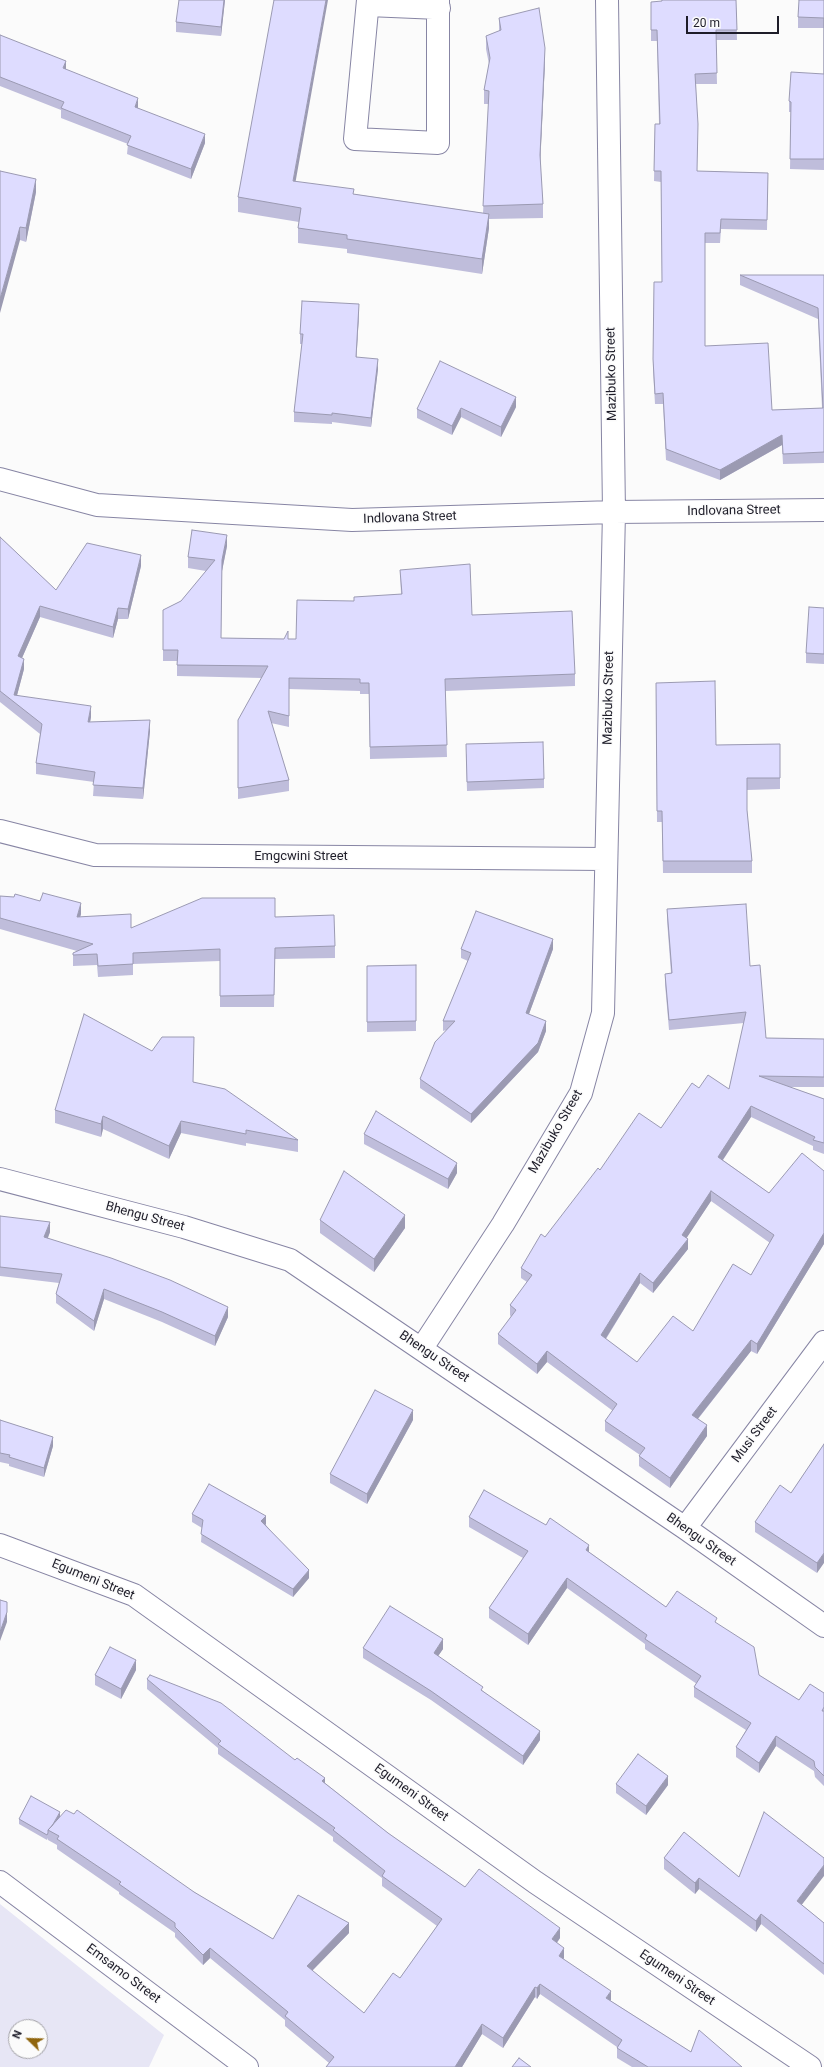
<!DOCTYPE html>
<html>
<head>
<meta charset="utf-8">
<style>
  body { margin:0 }
  #map { position:relative; width:824px; height:2067px; overflow:hidden; background:#fbfbfb; font-family:Roboto,sans-serif }
  canvas { display:block }
  .north { position:absolute; left:8px; top:2019px; width:40px; height:40px; box-sizing:border-box; background:#fbfbfb; border:1px solid #a3a2a7; border-radius:50%; rotate:293deg; font-size:11px; font-weight:700; line-height:16px; text-align:center; color:#1e1d29 }
  .north::after { content:''; display:block; margin:auto; width:14px; height:18px; background:#90650d; clip-path:polygon(50% 0,100% 100%,50% 72%,0 100%) }
  .scale { position:absolute; left:686px; top:16px; width:93px; height:18px; box-sizing:border-box; border:2px solid #1e1d29; border-top:0; padding-left:5px; font-size:12px; line-height:14px; white-space:nowrap; color:#1e1d29; -webkit-text-stroke:3px #fbfbfb; paint-order:stroke }
</style>
</head>
<body>
<div id="map">
<canvas width="824" height="2067"></canvas>
<div class="north">N</div>
<div class="scale">20 m</div>
</div>
<script>
const g = document.querySelector('canvas').getContext('2d');
g.lineJoin = 'round';
function fill(path, color) {
  g.fillStyle = color;
  g.fill(path, 'evenodd');
}
function poly(rows) {
  const path = new Path2D();
  for (const r of rows) {
    path.moveTo(r[0], r[1]);
    for (let i = 2; i < r.length; i += 2) path.lineTo(r[i], r[i + 1]);
  }
  return path;
}
function strokePath(path, color, width, dash) {
  g.strokeStyle = color;
  g.lineWidth = width;
  g.lineCap = dash ? 'butt' : 'round';
  g.setLineDash(dash || []);
  g.stroke(path);
}
function drawText(font, color, halo, rows, align = 'center') {
  g.font = font + ' Roboto,sans-serif';
  g.lineWidth = 3;
  g.setLineDash([]);
  g.textBaseline = 'middle';
  g.strokeStyle = halo;
  g.fillStyle = color;
  for (const [text, x, y, turn = 0] of rows) {
    g.save();
    g.translate(x, y);
    g.rotate((+turn || 0) * Math.PI / 180);
    g.textAlign = isNaN(turn) ? turn : align;
    if (halo) g.strokeText(text, 0, 0);
    g.fillText(text, 0, 0);
    g.restore();
  }
}
fill(poly([
  [0,1904,164,2035,149,2067,0,2067],
  [16,2027,40,2027,40,2051,16,2051]
]), '#e7e6f5');
const street = poly([
  [368,0,355,139,438,143,438,0],
  [368,5,439,8],
  [0,479,97,505,352,520,614,512,824,510],
  [0,831,95,855,605,859],
  [0,1179,184,1227,290,1260,685,1528,824,1626],
  [422,1348,503,1224,581,1093,603,1013,614,512,607,0],
  [685,1528,824,1342],
  [0,1545,134,1595,535,1882,810,2067],
  [0,1882,247,2067]
]);
strokePath(street, '#8785a4', 24);
strokePath(street, '#fff', 22);
fill(poly([
  [225,0,221,36,176,32,176,22],
  [736,0,737,40,716,40,717,84,696,84,697,171,768,173,767,230,721,229,720,243,705,243,705,346,772,410,822,408,818,319,740,285,740,275,824,275,824,463,783,464,782,445,720,480,666,460,663,404,655,404,653,370,654,282,662,282,661,182,654,181,655,124,659,124,657,41,651,41,651,2],
  [824,0,824,170,790,169,791,112,789,112,789,101,824,74,824,28,798,28,798,17],
  [499,18,545,62,540,160,543,204,543,218,489,219,489,228,482,274,347,253,347,249,298,243,298,228,299,222,238,212,238,197,295,182,354,194,483,213,489,104,484,104,484,90,489,64,486,49,486,36,499,31],
  [0,35,138,107,138,108,205,143,191,179,127,154,128,144,61,118,61,110,0,86],
  [0,171,36,192,26,242,20,240],
  [359,314,356,357,378,369,371,427,332,422,332,424,294,422,294,412,302,344,300,344,300,334],
  [516,407,501,437,461,417,452,435,417,418,417,409],
  [0,537,56,590,141,566,128,619,118,619,113,638,40,617,22,658,24,669,17,695,91,717,90,722,150,731,143,799,93,796,94,782,36,774,36,763,40,734,0,702],
  [227,546,222,571,221,638,296,639,354,601,401,594,400,570,472,615,575,674,575,686,445,691,447,757,370,759,369,694,360,694,360,691,289,689,289,727,271,723,289,780,289,791,238,799,238,720,262,678,177,676,177,661,163,661,163,610,181,601,206,571,188,568,188,557],
  [824,608,824,664,806,663,806,653],
  [656,683,716,745,780,744,780,789,747,790,747,810,752,861,752,873,663,873,662,822,657,822],
  [466,754,544,779,544,788,467,791],
  [0,896,81,914,80,917,131,928,275,917,335,946,335,958,275,959,274,1007,220,1007,220,961,133,964,133,975,98,977,97,965,73,966,73,953,77,951,0,929],
  [667,909,750,966,766,1038,824,1039,824,1087,790,1087,824,1099,824,1154,813,1150,813,1146,751,1117,723,1160,769,1193,824,1171,824,1244,757,1354,751,1351,698,1419,707,1436,670,1488,639,1466,639,1456,640,1455,605,1431,605,1421,613,1411,547,1362,537,1374,498,1344,498,1334,511,1317,510,1315,510,1305,527,1282,521,1278,521,1268,545,1237,600,1170,661,1128,699,1088,729,1089,744,1023,669,1030,665,984,665,974,671,973,667,920],
  [711,1201,770,1243,751,1275,693,1331,637,1362,606,1339,640,1283,653,1293,688,1249,686,1238],
  [461,949,553,949,529,1014,546,1031,538,1052,471,1123,420,1088,420,1079,446,1030,443,1031,443,1021,468,961,461,958],
  [416,965,416,1031,367,1032,367,966],
  [194,1082,298,1140,298,1152,246,1143,246,1146,181,1133,169,1159,103,1129,101,1137,55,1123,55,1110],
  [364,1134,457,1173,448,1189,364,1144],
  [0,1216,50,1232,48,1238,228,1317,215,1346,162,1322,104,1299,94,1331,56,1303,56,1294,59,1283,0,1276],
  [320,1220,405,1228,374,1272,320,1233],
  [0,1420,53,1446,44,1477,9,1466,9,1464,0,1462],
  [413,1420,367,1504,330,1483,330,1474],
  [824,1444,817,1573,755,1532,755,1522,791,1493],
  [192,1514,266,1524,266,1525,309,1578,293,1597,201,1542,202,1528,192,1522],
  [469,1517,589,1552,666,1607,717,1624,759,1675,799,1700,824,1693,824,1786,815,1777,814,1771,776,1746,759,1773,736,1757,736,1747,746,1730,694,1697,694,1687,697,1684,645,1649,645,1644,567,1588,528,1645,489,1618,489,1608,523,1558,469,1527],
  [363,1648,443,1649,438,1656,483,1691,540,1740,523,1765,431,1700,363,1658],
  [136,1670,121,1699,95,1685,95,1675],
  [147,1679,325,1783,388,1833,465,1887,560,1938,557,1943,564,1958,563,1959,611,2001,691,2052,742,2067,632,2067,617,2058,617,2047,540,1994,537,1999,535,1997,503,2048,482,2034,462,2067,326,2067,329,2063,285,2026,285,2020,210,1958,203,1965,175,1937,175,1933,119,1894,119,1892,57,1849,57,1845,48,1840,48,1838,47,1840,19,1824,19,1819,60,1817,58,1819,194,1892,273,1939,349,1933,312,1971,364,2013,400,1978,437,1926,382,1886,382,1878,333,1841,333,1837,218,1754,218,1748,147,1689],
  [616,1784,668,1785,646,1815,616,1793],
  [664,1858,739,1877,802,1905,824,1923,824,1975,761,1924,756,1932,699,1889,695,1894,664,1869]
]), '#bfbddb');
fill(poly([
  [224,0,225,0,221,36,221,27],
  [326,0,328,0,293,196,293,181],
  [545,48,545,62,540,168,540,155],
  [66,61,66,71,63,68],
  [138,98,138,107,135,116,135,107],
  [205,134,205,143,191,179,191,169],
  [36,179,36,192,26,242,26,228],
  [489,214,489,228,482,274,482,259],
  [20,227,20,240,0,313,0,299],
  [359,304,359,314,356,366,356,357],
  [378,359,378,369,371,427,371,418],
  [516,397,516,407,501,437,501,427],
  [461,408,461,417,452,435,452,426],
  [782,435,782,445,720,480,720,470],
  [227,535,227,546,222,571,222,560],
  [141,555,141,566,128,619,128,609],
  [40,606,40,617,18,667,18,656],
  [118,608,118,619,113,638,113,627],
  [24,659,24,669,15,703,14,695],
  [91,706,91,717,88,733,88,722],
  [150,720,150,731,143,799,143,788],
  [81,903,81,914,77,928,77,917],
  [553,939,553,949,526,1022,526,1013],
  [546,1021,546,1031,538,1052,471,1123,471,1114],
  [751,1106,751,1117,718,1167,718,1157],
  [103,1116,103,1129,101,1137,101,1124],
  [181,1121,181,1133,169,1159,169,1146],
  [457,1163,457,1173,448,1189,448,1179],
  [711,1191,711,1201,682,1245,682,1235],
  [405,1215,405,1228,374,1272,374,1259],
  [50,1222,50,1232,44,1247,44,1237],
  [824,1233,824,1244,757,1354,757,1344],
  [688,1239,688,1249,653,1293,653,1283],
  [640,1273,640,1283,601,1346,601,1335],
  [104,1289,104,1299,94,1331,94,1321],
  [228,1307,228,1317,215,1346,215,1336],
  [751,1340,751,1351,692,1426,692,1415],
  [547,1351,547,1362,537,1374,537,1364],
  [413,1410,413,1420,367,1504,367,1494],
  [707,1425,707,1436,670,1488,670,1478],
  [53,1437,53,1446,44,1477,44,1468],
  [266,1516,266,1524,261,1529,261,1521],
  [589,1545,589,1555,586,1550],
  [824,1553,824,1563,817,1573,817,1563],
  [309,1570,309,1578,293,1597,293,1589],
  [567,1578,567,1588,528,1645,528,1634],
  [7,1612,7,1622,0,1641,0,1632],
  [443,1639,443,1649,434,1662,434,1653],
  [136,1660,136,1670,121,1699,121,1689],
  [540,1731,540,1740,523,1765,523,1756],
  [776,1736,776,1746,759,1773,759,1763],
  [668,1776,668,1785,646,1815,646,1806],
  [325,1778,325,1788,322,1781],
  [60,1812,60,1817,52,1832,50,1831],
  [824,1865,824,1876,797,1911,797,1901],
  [699,1878,699,1889,695,1894,695,1883],
  [761,1914,761,1924,756,1932,756,1921],
  [349,1923,349,1933,307,1976,307,1966],
  [560,1928,560,1938,552,1949,552,1939],
  [210,1948,210,1958,203,1965,203,1955],
  [564,1948,564,1958,559,1966,559,1956],
  [540,1984,540,1994,537,1999,537,1988],
  [535,1987,535,1997,503,2048,503,2038],
  [611,1991,611,2001,606,1998],
  [482,2024,482,2034,462,2067,455,2067]
]), '#9b9ab2');
const building = poly([
  [179,0,224,0,221,27,176,22,179,0],
  [274,0,326,0,293,181,354,189,353,194,489,214,482,259,347,239,347,235,298,228,301,208,238,197,274,0],
  [662,0,736,0,737,30,716,30,717,73,695,74,698,124,697,171,768,173,767,220,721,219,720,233,705,233,705,346,768,343,772,410,823,408,818,308,740,275,824,275,824,452,783,454,782,435,720,470,666,449,663,393,655,394,653,359,654,282,662,282,661,171,654,171,655,124,660,124,657,30,651,30,651,2,662,1,662,0],
  [799,0,824,0,824,159,790,159,791,102,789,101,791,72,824,74,824,18,798,17,799,0],
  [539,8,545,48,540,155,543,204,483,206,489,91,484,90,490,58,486,36,501,30,499,18,539,8],
  [0,35,66,61,63,68,138,98,135,107,205,134,191,169,127,145,131,136,61,108,64,102,0,77,0,35],
  [0,171,36,179,26,228,20,227,0,299,0,171],
  [302,301,359,304,356,357,378,359,371,418,332,413,332,415,294,412,303,334,300,334,302,301],
  [440,361,516,397,501,427,461,408,452,426,417,409,440,361],
  [192,530,227,535,222,560,221,638,284,639,288,631,288,639,296,639,297,600,354,601,354,597,402,594,400,570,470,564,472,615,572,611,575,674,445,679,447,745,370,747,369,683,360,683,360,679,289,678,289,716,268,711,289,780,238,788,238,720,268,666,177,665,178,650,163,650,163,610,181,601,215,560,188,557,192,530],
  [0,537,56,590,87,543,141,555,128,609,118,608,113,627,40,606,18,656,24,659,14,695,91,706,88,722,150,720,143,788,93,785,95,772,36,763,42,724,0,691,0,537],
  [809,607,824,608,824,654,806,653,809,607],
  [715,681,716,745,780,744,780,778,747,778,747,810,752,861,663,861,662,811,657,811,656,683,715,681],
  [543,742,544,779,467,782,466,744,543,742],
  [43,893,81,903,77,917,131,914,131,928,202,898,275,898,275,917,334,915,335,946,275,948,274,995,220,996,220,949,133,953,133,964,98,966,97,954,73,955,73,953,93,944,0,918,0,896,14,897,15,894,40,901,43,893],
  [746,904,750,966,760,965,766,1038,824,1039,824,1077,759,1076,824,1099,824,1143,813,1140,815,1137,751,1106,718,1157,769,1193,802,1153,824,1171,824,1233,757,1344,751,1340,692,1415,707,1425,670,1478,639,1456,645,1448,605,1421,617,1404,547,1351,537,1364,498,1334,516,1310,510,1305,532,1275,521,1268,541,1234,545,1237,598,1168,600,1170,639,1113,661,1128,692,1083,699,1088,708,1075,729,1089,746,1012,669,1020,665,974,672,973,667,909,746,904],
  [711,1191,774,1235,751,1275,733,1264,693,1331,673,1316,637,1362,601,1335,640,1273,653,1283,688,1239,682,1235,711,1191],
  [476,911,553,939,526,1013,546,1021,538,1043,471,1114,420,1079,435,1042,455,1021,443,1021,471,953,461,949,476,911],
  [416,965,416,1021,367,1022,367,966,416,965],
  [84,1014,152,1051,162,1037,194,1037,193,1082,225,1089,298,1140,246,1130,246,1134,181,1121,169,1146,103,1116,101,1124,55,1110,84,1014],
  [376,1111,457,1163,448,1179,364,1134,376,1111],
  [344,1171,405,1215,374,1259,320,1220,344,1171],
  [0,1216,50,1222,44,1237,111,1258,170,1280,228,1307,215,1336,162,1312,104,1289,94,1321,56,1294,62,1274,0,1267,0,1216],
  [375,1390,413,1410,367,1494,330,1474,375,1390],
  [0,1420,53,1437,44,1468,9,1457,10,1455,0,1453,0,1420],
  [824,1444,824,1553,817,1563,755,1522,780,1485,791,1493,824,1444],
  [209,1484,266,1516,261,1521,309,1570,293,1589,201,1534,203,1520,192,1514,209,1484],
  [484,1490,546,1525,550,1518,589,1545,586,1550,666,1607,677,1591,717,1618,715,1622,754,1647,759,1675,799,1700,810,1684,824,1693,824,1707,822,1711,824,1711,824,1776,815,1767,814,1761,776,1736,759,1763,736,1747,751,1723,694,1687,701,1676,645,1639,647,1635,567,1578,528,1634,489,1608,528,1551,469,1517,484,1490],
  [0,1600,7,1602,7,1612,0,1632,0,1600],
  [390,1606,443,1639,434,1653,483,1687,481,1690,540,1731,523,1756,431,1691,363,1648,390,1606],
  [110,1647,136,1660,121,1689,95,1675,110,1647],
  [150,1675,221,1703,295,1760,297,1758,325,1778,322,1781,388,1833,465,1887,479,1869,560,1928,552,1939,564,1948,559,1956,611,1991,606,1998,691,2052,699,2030,742,2067,648,2067,617,2048,622,2040,540,1984,537,1988,535,1987,503,2038,482,2024,455,2067,326,2067,334,2057,285,2016,288,2012,210,1948,203,1955,175,1927,175,1923,119,1884,121,1882,57,1839,59,1836,48,1830,66,1810,74,1814,77,1810,194,1892,273,1939,298,1895,349,1923,307,1966,364,2013,393,1973,400,1978,442,1919,382,1876,385,1871,333,1830,335,1828,218,1744,221,1741,147,1679,150,1675],
  [638,1754,668,1776,646,1806,616,1784,638,1754],
  [31,1796,60,1812,52,1826,48,1830,48,1833,47,1835,19,1819,31,1796],
  [764,1812,824,1858,824,1865,797,1901,824,1923,824,1964,761,1914,756,1921,699,1878,695,1883,664,1858,684,1832,739,1877,764,1812],
  [519,2058,531,2067,512,2067,519,2058]
]);
fill(building, '#dedcff');
strokePath(building, '#9b9ab2', 1);
drawText('13px', '#1e1d29', '#fbfbfb', [
  ["Mazibuko Street",612,374,-91],
  ["Indlovana Street",734,511,-1],
  ["Indlovana Street",410,518,-2],
  ["Mazibuko Street",609,698,-89],
  ["Emgcwini Street",301,857],
  ["Mazibuko Street",556,1132,-60],
  ["Bhengu Street",145,1217,15],
  ["Bhengu Street",434,1357,34],
  ["Musi Street",755,1435,-53],
  ["Bhengu Street",701,1540,35],
  ["Egumeni Street",93,1580,22],
  ["Egumeni Street",411,1793,36],
  ["Emsamo Street",123,1974,37],
  ["Egumeni Street",677,1978,34]
]);
</script>
</body>
</html>
